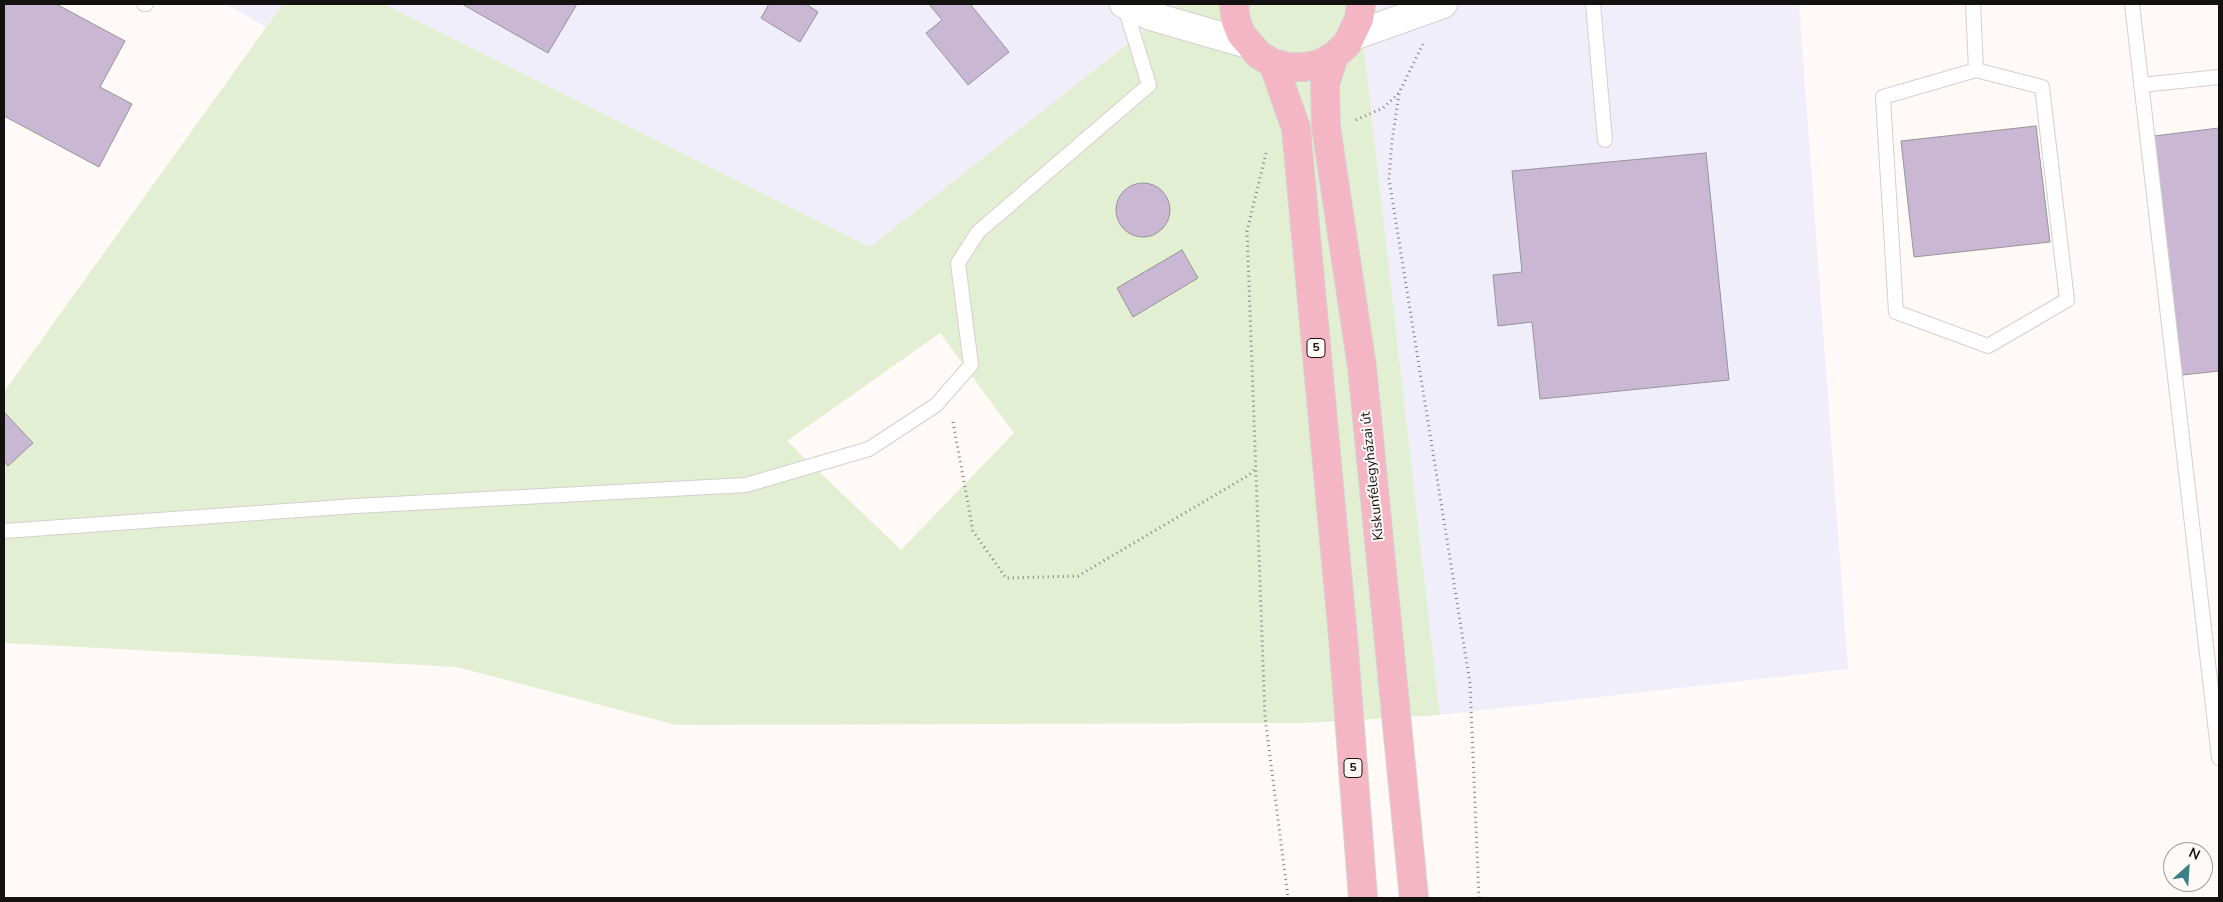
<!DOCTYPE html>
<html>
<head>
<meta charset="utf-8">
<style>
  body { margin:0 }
  #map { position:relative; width:2223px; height:902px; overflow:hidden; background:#fff9f7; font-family:"Nunito Sans",sans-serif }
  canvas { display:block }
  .frame { position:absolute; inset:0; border:5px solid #141211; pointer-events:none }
  .north { position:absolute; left:2163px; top:842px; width:50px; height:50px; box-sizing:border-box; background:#fff9f7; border:1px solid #a19d9b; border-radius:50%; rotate:26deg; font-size:14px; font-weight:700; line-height:20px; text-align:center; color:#141211 }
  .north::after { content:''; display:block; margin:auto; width:18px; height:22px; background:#398185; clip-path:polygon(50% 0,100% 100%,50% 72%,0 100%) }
</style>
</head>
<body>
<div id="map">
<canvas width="2223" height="902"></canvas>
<div class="frame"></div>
<div class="north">N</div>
</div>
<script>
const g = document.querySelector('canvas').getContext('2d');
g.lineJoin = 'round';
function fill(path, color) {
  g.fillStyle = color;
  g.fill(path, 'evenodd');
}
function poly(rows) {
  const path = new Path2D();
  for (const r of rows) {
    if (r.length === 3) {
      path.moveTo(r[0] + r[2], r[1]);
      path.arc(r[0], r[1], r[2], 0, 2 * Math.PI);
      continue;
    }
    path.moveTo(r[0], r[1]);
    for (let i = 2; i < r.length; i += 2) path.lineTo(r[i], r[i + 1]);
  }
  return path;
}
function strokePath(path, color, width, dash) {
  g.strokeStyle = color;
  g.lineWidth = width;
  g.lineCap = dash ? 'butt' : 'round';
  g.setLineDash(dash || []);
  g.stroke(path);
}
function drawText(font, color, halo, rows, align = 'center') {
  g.font = font + ' "Nunito Sans",sans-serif';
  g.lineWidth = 4;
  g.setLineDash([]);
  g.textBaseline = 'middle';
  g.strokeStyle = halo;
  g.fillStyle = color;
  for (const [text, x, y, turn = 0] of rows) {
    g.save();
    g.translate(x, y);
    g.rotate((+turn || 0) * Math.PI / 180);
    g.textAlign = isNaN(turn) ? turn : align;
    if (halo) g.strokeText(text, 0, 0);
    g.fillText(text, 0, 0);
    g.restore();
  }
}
fill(poly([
  [226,4,283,4,266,27],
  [384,4,1178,4,870,247],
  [1359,4,1799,4,1848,669,1440,715]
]), '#f1eefc');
fill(poly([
  [283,4,384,4,870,247,1178,4,1359,4,1440,715,1305,723,676,725,457,667,4,643,4,392],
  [940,333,1014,433,901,550,787,441]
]), '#e3efd3');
const building = poly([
  [4,4,56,4,125,41,100,87,132,104,99,167,4,116,4,4],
  [462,4,577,4,548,53,462,4],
  [769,4,806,4,818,12,800,42,761,18,769,4],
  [929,4,970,4,1009,52,968,85,926,33,942,20,929,4],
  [2036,126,2050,242,1914,257,1901,141,2036,126],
  [2219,128,2219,371,2182,375,2154,136,2219,128],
  [1706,153,1729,380,1540,399,1532,322,1498,326,1493,275,1522,272,1512,171,1706,153],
  [1143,210,27],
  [1182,250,1198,278,1133,317,1117,288,1182,250],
  [4,412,33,443,8,466,4,460,4,412]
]);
fill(building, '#cab7d3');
strokePath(building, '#979499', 1);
const lane = poly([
  [144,4,146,4],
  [1593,4,1605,140],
  [1973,4,1976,70],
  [2132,4,2219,758],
  [1976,70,2042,87,2067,300,1988,346,1896,312,1883,97,1976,70],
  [2141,85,2219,77],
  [4,531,356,506,746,485,869,449,936,405,971,365,958,263,978,232,1149,85,1124,4]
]);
const street = poly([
  [1353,36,1443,4]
]);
const secondary = poly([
  [1124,4,1151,16,1248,44]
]);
const primary = poly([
  [1234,4,1236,21,1241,34,1259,55,1273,63,1288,67,1304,67,1320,64,1334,56,1347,44,1359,19,1361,4],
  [1334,56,1325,84,1326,127,1362,367,1414,898],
  [1273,63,1296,128,1343,637,1363,898]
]);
strokePath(lane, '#d6cfcd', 16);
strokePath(street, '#d6cfcd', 30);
strokePath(secondary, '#d6cfcd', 30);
strokePath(primary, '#d5d4d4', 30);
strokePath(poly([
  [1399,94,1392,141,1389,179,1470,683,1479,898],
  [1356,120,1383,108,1399,93,1423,44],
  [1266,153,1247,231,1265,717,1288,898],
  [953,422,973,531,1006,578,1078,576,1249,475,1256,468]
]), '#84807e', 3, [1, 4]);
strokePath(lane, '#fff', 14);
strokePath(street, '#fff', 28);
strokePath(secondary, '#fff', 28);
strokePath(primary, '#f4b5c5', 28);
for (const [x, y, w] of [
  [1316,348,18],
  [1353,768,18]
]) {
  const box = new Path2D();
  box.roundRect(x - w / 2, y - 9.5, w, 19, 4);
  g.fillStyle = '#fff9f7';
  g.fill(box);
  strokePath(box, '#141211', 1);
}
drawText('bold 12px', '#141211', null, [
  ["5",1316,348],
  ["5",1353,768]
]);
drawText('14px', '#141211', '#fff9f7', [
  ["Kiskunfélegyházai út",1373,476,-96]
]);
</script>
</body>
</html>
